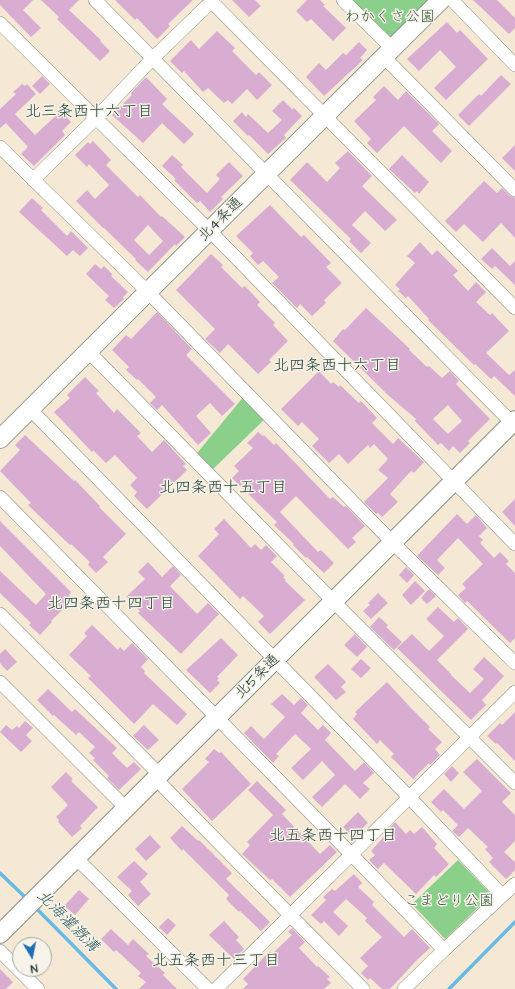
<!DOCTYPE html>
<html>
<head>
<meta charset="utf-8">
<style>
  body { margin:0 }
  #map { position:relative; width:515px; height:989px; overflow:hidden; background:#f5e9d5; font-family:"Architects Daughter",sans-serif }
  canvas { display:block }
  .north { position:absolute; left:12px; top:937px; width:40px; height:40px; box-sizing:border-box; background:#f7f3e8; border:1px solid #a1aaa0; border-radius:50%; rotate:170deg; font-size:11px; font-weight:700; line-height:16px; text-align:center; color:#1f3d34 }
  .north::after { content:''; display:block; margin:auto; width:14px; height:18px; background:#1f6fb2; clip-path:polygon(50% 0,100% 100%,50% 72%,0 100%) }
</style>
</head>
<body>
<div id="map">
<canvas width="515" height="989"></canvas>
<div class="north">N</div>
</div>
<script>
const g = document.querySelector('canvas').getContext('2d');
g.lineJoin = 'round';
function fill(path, color) {
  g.fillStyle = color;
  g.fill(path, 'evenodd');
}
function poly(rows) {
  const path = new Path2D();
  for (const r of rows) {
    path.moveTo(r[0], r[1]);
    for (let i = 2; i < r.length; i += 2) path.lineTo(r[i], r[i + 1]);
  }
  return path;
}
function strokePath(path, color, width, dash) {
  g.strokeStyle = color;
  g.lineWidth = width;
  g.lineCap = dash ? 'butt' : 'round';
  g.setLineDash(dash || []);
  g.stroke(path);
}
function drawText(font, color, halo, rows, align = 'center') {
  g.font = font + ' "Architects Daughter","Klee One",sans-serif';
  g.lineWidth = 3;
  g.setLineDash([]);
  g.textBaseline = 'middle';
  g.strokeStyle = halo;
  g.fillStyle = color;
  for (const [text, x, y, turn = 0] of rows) {
    g.save();
    g.translate(x, y);
    g.rotate((+turn || 0) * Math.PI / 180);
    g.textAlign = isNaN(turn) ? turn : align;
    if (halo) g.strokeText(text, 0, 0);
    g.fillText(text, 0, 0);
    g.restore();
  }
}
fill(poly([
  [348,0,433,0,390,43],
  [245,395,267,417,209,473,193,458],
  [458,860,489,892,487,899,445,939,412,904]
]), '#8ad08a');
strokePath(poly([
  [0,873,28,900],
  [35,907,116,989],
  [449,989,515,922]
]), '#68b9e3', 3.5);
fill(poly([
  [0,0,33,0,23,10,41,28,31,37,0,5],
  [41,0,79,0,69,10,101,40,100,41,110,51,100,61,57,19,59,17],
  [115,0,193,0,168,24,170,26,157,39,137,18,135,20],
  [232,0,255,0,261,6,249,17],
  [307,0,320,0,325,5,323,6,346,28,333,41,311,19,307,22,296,11],
  [473,0,497,0,515,18,515,28,509,34],
  [447,22,457,33,460,30,488,59,446,100,434,88,456,67,440,50,419,71,407,59],
  [217,31,235,48,232,51,256,75,259,72,272,85,257,100,247,89,232,104,228,100,224,103,208,88,203,92,184,71,182,73,170,61,191,40,199,49],
  [359,42,367,50,360,58,363,60,324,96,306,77,319,63,326,70,343,53,346,55],
  [501,75,511,84,469,126,458,115,479,94,481,96],
  [42,76,50,84,40,94,32,86],
  [146,77,167,99,162,104,194,134,184,144,162,123,143,143,112,115,132,95,131,93],
  [22,84,25,86,27,84,36,94,15,114,35,135,61,111,71,122,62,131,65,135,34,166,21,154,28,147,6,123,0,128,0,109,16,94,13,92],
  [384,86,398,100,406,91,439,124,432,131,452,151,441,163,404,126,377,153,367,143,371,139,354,121,376,100,373,97],
  [283,100,292,109,294,108,302,116,284,135,286,138,268,154,249,135,248,136,233,121,242,112,246,117,248,114,268,133,282,120,272,111],
  [93,141,111,160,106,165,138,197,140,195,161,217,162,216,185,237,176,246,175,244,148,272,135,260,136,259,104,228,103,228,76,201,87,190,95,199,109,185,89,164,87,167,75,155,88,142,90,144],
  [148,225,163,241,149,255,134,240],
  [515,145,515,171,502,158],
  [348,151,372,176,362,186,397,220,385,231,365,211,352,225,371,243,361,253,349,241,351,239,290,180,307,162,327,182,340,168,335,163],
  [172,155,183,165,181,167,207,193,220,179,216,175,229,162,243,176,221,197,223,199,210,212,200,201,197,203,174,180,176,179,162,166],
  [402,155,429,182,419,194,417,191,415,193,389,169],
  [484,181,497,193,502,188,510,196,515,198,515,238,501,223,483,242,464,224,456,232,445,221],
  [32,198,43,208,41,210,67,236,71,231,88,248,80,256,73,250,67,256,19,212],
  [270,205,301,237,304,235,331,263,326,267,342,283,324,300,326,303,312,316,300,304,297,308,272,283,279,277,263,261,258,265,250,256,253,253,236,236],
  [420,242,432,255,437,250,458,271,453,275,468,291,476,282,486,292,476,302,490,315,492,313,509,331,486,353,509,375,515,370,515,396,494,376,491,379,475,364,474,365,428,320,429,319,408,296,406,298,398,291,400,289,395,285,415,263,407,256],
  [492,248,510,266,515,261,515,285,495,266,492,269,481,259],
  [211,254,223,265,221,267,242,288,245,286,260,302,257,305,275,323,273,325,288,341,269,360,271,362,258,374,228,344,220,353,205,339,215,329,176,290],
  [95,264,101,269,104,266,112,274,111,276,128,292,123,297,124,299,114,308,105,300,109,296,86,274],
  [366,308,410,349,409,350,427,367,429,366,442,378,450,371,459,381,456,384,490,419,468,441,470,443,460,453,453,446,449,451,441,443,438,445,415,421,416,419,388,395,333,341,343,329,345,330],
  [448,405,462,421,448,434,433,419],
  [157,312,192,349,186,355,235,404,222,416,210,403,196,416,211,433,198,445,162,405,157,410,150,403,156,397,138,379,137,380,126,370,129,367,112,350,126,335,131,339],
  [319,371,331,384,333,382,339,387,340,385,359,403,361,401,377,418,372,423,393,444,398,438,424,462,414,473,411,471,390,494,398,502,382,517,378,513,376,514,364,502,388,478,378,470,388,459,374,444,370,448,368,445,348,464,339,454,329,463,312,446,319,439,302,422,298,426,281,409],
  [85,377,99,391,96,393,114,413,117,409,141,433,137,436,152,452,164,440,186,464,183,466,187,470,147,509,134,496,137,492,130,485,137,478,115,455,106,463,93,450,92,452,54,412,70,398,67,395],
  [258,432,263,436,264,435,274,445,276,443,330,499,333,497,344,507,346,506,365,526,352,538,356,542,348,549,296,496,280,512,318,552,321,550,334,563,324,573,307,557,306,558,293,545,294,544,274,525,277,522,232,478,239,471,234,466,253,448,247,443],
  [25,435,74,481,75,480,100,506,99,507,126,534,103,557,108,562,96,573,88,565,90,562,71,544,70,545,51,527,28,505,31,503,0,471,20,450,15,445],
  [515,499,515,526,502,512],
  [457,514,467,524,476,515,487,528,479,536,483,540,480,543,494,558,500,552,509,561,506,564,515,573,515,638,510,643,467,601,465,603,458,595,466,588,462,584,483,564,458,538,437,560,445,568,438,575,417,556],
  [224,519,251,548,255,544,261,550,266,545,277,556,271,562,285,576,283,577,286,580,285,581,305,600,270,634,258,622,264,616,243,596,240,599,198,556,219,534,214,529],
  [0,521,71,592,69,595,73,599,51,621,52,622,40,635,29,625,31,623,0,593,0,571,36,605,46,594,0,546],
  [148,562,162,577,173,566,181,575,170,586,197,614,208,603,219,614,181,654,138,613,140,611,126,597,145,579,138,572],
  [406,567,414,575,407,583,399,575],
  [415,581,425,591,411,605,402,595],
  [429,589,436,596,427,604,421,598],
  [378,593,388,603,371,619,363,611,370,605,368,603],
  [438,607,454,622,458,618,468,629,437,660,451,674,451,675,470,693,484,679,473,669,484,657,504,676,482,700,486,705,471,720,397,648,412,634,429,651,444,636,426,619],
  [379,617,388,625,386,627,402,642,394,650,370,627],
  [92,625,118,650,120,647,124,651,132,643,148,659,141,667,145,671,144,673,187,714,177,725,153,704,134,724,88,678,91,676,69,655,87,636,84,633],
  [355,634,367,647,357,657,344,645],
  [221,638,238,655,217,677,219,678,217,680,220,683,210,693,186,670],
  [5,649,17,662,7,671,0,663,0,654],
  [361,659,371,668,361,678,351,669],
  [328,664,346,682,341,687,346,692,336,700,314,677],
  [387,682,410,707,430,727,428,729,442,742,435,749,440,755,430,765,429,763,413,779,391,757,394,754,380,740,377,744,353,719,357,714,355,712],
  [48,689,72,712,75,709,117,748,112,753,127,768,134,762,141,769,119,790,107,778,109,776,93,760,95,758,89,753,95,747,79,732,76,735,54,715,53,716,37,700],
  [282,694,294,705,301,698,308,705,301,713,318,730,323,725,331,733,325,740,355,771,364,762,374,773,363,783,370,789,360,799,345,784,322,807,312,797,335,775,322,761,303,780,291,768,311,749,295,734,276,754,279,756,273,763,244,733,251,726,264,739,285,717,271,704],
  [515,712,515,761,497,743,496,744,487,736,500,723,502,725],
  [25,721,33,728,26,735,32,741,21,752,0,732,6,725,12,730,17,726,19,728],
  [144,725,159,740,148,750,133,736],
  [214,749,219,753,221,752,251,784,212,821,182,789,209,762,205,759],
  [477,759,511,793,502,802,515,815,515,841,504,852,515,862,515,870,506,879,489,862,493,858,485,849,488,847,468,828,459,837,452,831,458,825,443,810,441,812,431,802,444,789,464,809,482,791,463,772],
  [452,766,459,773,451,782,444,774],
  [66,772,73,779,71,781,98,807,80,826,82,828,72,837,58,822,59,820,56,817,68,805,51,787],
  [257,781,286,810,282,814,320,854,330,845,337,852,290,897,272,879,270,880,242,854,250,845,247,842,273,815,248,790],
  [358,812,368,823,353,837,343,827],
  [395,822,406,834,410,830,414,834,422,827,437,844,434,848,449,864,436,877,434,875,416,894,384,863,378,869,369,860,375,855,371,851,389,831,388,830],
  [182,826,198,841,199,840,232,873,226,879,270,922,261,931,240,911,239,912,226,899,229,895,183,849,182,851,170,838],
  [150,835,161,847,146,861,135,849],
  [134,861,148,874,140,882,151,894,138,906,128,895,132,891,117,877],
  [354,874,362,883,358,887,374,902,372,905,404,937,412,929,430,948,417,960,390,989,382,989,370,978,368,980,361,973,368,966,360,958,382,937,365,921,367,918,346,899,333,912,348,926,339,936,324,921,321,924,311,915,326,900,323,897,332,889,335,891],
  [79,890,89,899,75,915,64,906],
  [168,918,176,925,167,935,159,927],
  [224,921,239,937,236,940,244,949,234,959,209,935],
  [292,928,305,942,299,948,317,967,318,966,330,977,327,979,331,983,324,989,243,989,248,984,243,979,270,951,272,954,292,935,288,932],
  [111,929,128,945,133,939,149,954,146,956,165,973,163,975,177,989,139,989,146,982,138,976,141,973,116,950,114,952,101,939],
  [0,969,13,982,6,989,0,989]
]), '#d8add1');
const street = poly([
  [95,0,515,426],
  [210,0,515,308],
  [343,0,393,49],
  [452,0,515,65],
  [0,23,210,231,515,544],
  [384,57,515,190],
  [0,147,148,292,392,542,515,663],
  [33,180,96,118,152,59,213,0],
  [88,351,333,601,515,783],
  [30,409,410,798,502,895],
  [0,497,351,854,444,950],
  [0,614,160,775],
  [0,682,126,808],
  [156,779,363,989],
  [76,858,208,989],
  [0,951,38,989],
  [216,989,515,692],
  [404,989,444,950,515,884]
]);
const secondary = poly([
  [0,439,441,0],
  [0,934,515,420]
]);
strokePath(street, '#8a9384', 14);
strokePath(secondary, '#8a9384', 20);
strokePath(street, '#fff', 13);
strokePath(secondary, '#fff', 18);
drawText('15px', '#345a45', '#f7f3e8', [
  ["わかくさ公園",390,18],
  ["こまどり公園",449,902]
]);
drawText('15px', '#1f3d34', '#f7f3e8', [
  ["北4条通",221,220,-45],
  ["北5条通",258,677,-45]
]);
drawText('16px', '#1f3d34', '#f7f3e8', [
  ["北三条西十六丁目",89,113],
  ["北四条西十六丁目",337,367],
  ["北四条西十五丁目",223,489],
  ["北四条西十四丁目",111,605],
  ["北五条西十四丁目",333,837],
  ["北五条西十三丁目",216,962]
]);
drawText('italic 16px', '#315c60', '#f7f3e8', [
  ["北海灌漑溝",67,922,45]
]);
</script>
</body>
</html>
